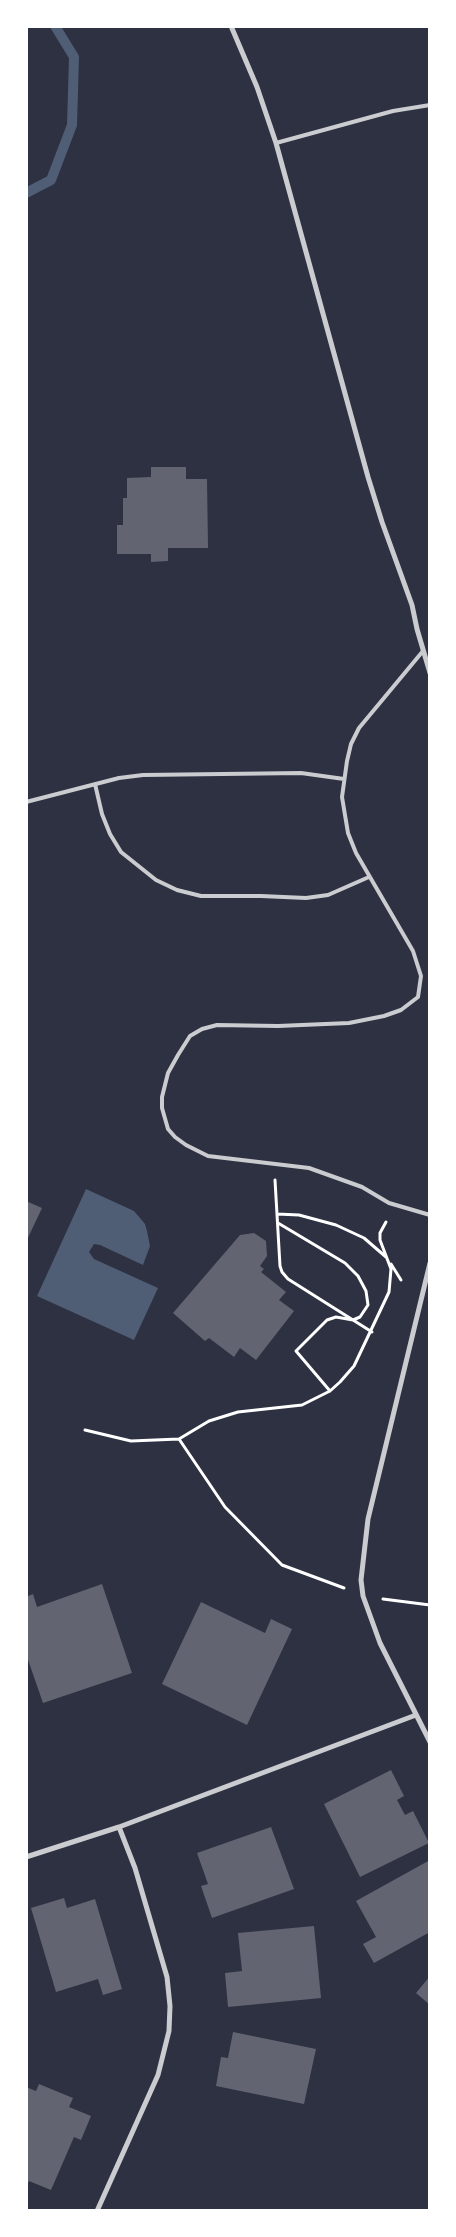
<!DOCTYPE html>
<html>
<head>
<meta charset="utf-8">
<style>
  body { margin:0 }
  #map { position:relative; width:456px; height:2237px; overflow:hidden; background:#2d3142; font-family:"PT Sans Narrow",sans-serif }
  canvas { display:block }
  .frame { position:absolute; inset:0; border:28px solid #fff; pointer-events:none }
</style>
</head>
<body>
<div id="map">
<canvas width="456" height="2237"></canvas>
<div class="frame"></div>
</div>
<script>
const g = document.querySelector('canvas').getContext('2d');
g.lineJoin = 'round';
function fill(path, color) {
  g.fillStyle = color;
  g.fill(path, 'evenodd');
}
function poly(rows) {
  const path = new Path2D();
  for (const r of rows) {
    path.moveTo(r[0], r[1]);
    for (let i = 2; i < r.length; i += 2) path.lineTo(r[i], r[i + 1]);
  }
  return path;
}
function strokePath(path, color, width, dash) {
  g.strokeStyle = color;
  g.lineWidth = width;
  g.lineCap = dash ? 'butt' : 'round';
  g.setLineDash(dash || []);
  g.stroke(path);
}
fill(poly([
  [86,1189,134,1211,145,1224,147,1231,150,1246,143,1265,100,1245,94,1244,89,1252,94,1259,158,1288,134,1340,37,1296]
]), '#4f5d75');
strokePath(poly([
  [26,193,51,180,72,125,74,57,55,26]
]), '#4f5d75', 10);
fill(poly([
  [151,467,186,467,186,479,207,479,208,548,168,548,168,561,151,562,151,554,117,554,117,525,123,525,123,498,127,498,127,478,151,477],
  [26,1201,42,1208,26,1242],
  [254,1233,266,1241,267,1256,260,1266,264,1269,261,1272,286,1292,279,1300,294,1311,256,1360,240,1348,234,1357,209,1338,205,1341,173,1313,240,1235],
  [102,1584,132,1673,43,1703,26,1654,26,1597,33,1594,37,1607],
  [201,1602,265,1633,271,1619,292,1629,247,1725,162,1684],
  [391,1770,404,1796,397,1800,405,1815,413,1811,429,1843,360,1877,324,1804],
  [271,1827,294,1889,212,1918,201,1886,208,1884,197,1853],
  [430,1860,430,1932,374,1963,363,1944,376,1937,356,1901],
  [64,1898,67,1908,95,1899,122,1989,103,1995,98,1979,56,1992,31,1908],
  [314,1926,321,1998,228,2007,225,1973,242,1971,238,1933],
  [430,1976,430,2005,416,1993],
  [233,2032,316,2049,304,2104,216,2086,221,2057,228,2058],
  [39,2084,73,2098,69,2107,91,2116,81,2140,74,2137,51,2190,29,2181,26,2187,26,2087,36,2091]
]), '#626471');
strokePath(poly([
  [275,1180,280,1266,282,1272,288,1279,372,1332],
  [277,1214,299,1215,336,1225,364,1238,386,1257],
  [278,1223,345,1263,358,1276,366,1291,368,1305,360,1317,353,1320,336,1317,327,1320,296,1351,330,1391],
  [391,1264,401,1280],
  [85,1430,131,1441,179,1439],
  [344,1588,282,1565,225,1507,179,1439,209,1421,238,1412,302,1405,330,1391,340,1382,354,1366,389,1292,391,1269,380,1240,380,1233,386,1222],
  [383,1599,430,1605]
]), '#fff', 3);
strokePath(poly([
  [276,143,393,111,430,105],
  [423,651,359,728,351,744,347,761,342,797,348,833,356,853,413,951,421,976,418,997,401,1010,384,1016,349,1023,278,1026,217,1025,202,1029,190,1036,178,1055,168,1073,162,1097,162,1108,168,1129,175,1137,186,1145,208,1156,309,1168,362,1187,389,1203,430,1215],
  [95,784,102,814,110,834,121,852,156,880,177,890,201,896,261,896,306,898,328,895,369,877],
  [26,802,119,778,143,775,301,773,344,779]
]), '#caccd0', 4);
strokePath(poly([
  [231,26,257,87,276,143,368,477,382,522,412,605,417,629,430,673],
  [430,1263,368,1519,361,1580,363,1596,380,1643,430,1742],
  [26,1857,119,1827,416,1715],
  [97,2211,158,2075,169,2031,170,2006,167,1977,135,1868,119,1827]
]), '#caccd0', 5);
</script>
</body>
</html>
